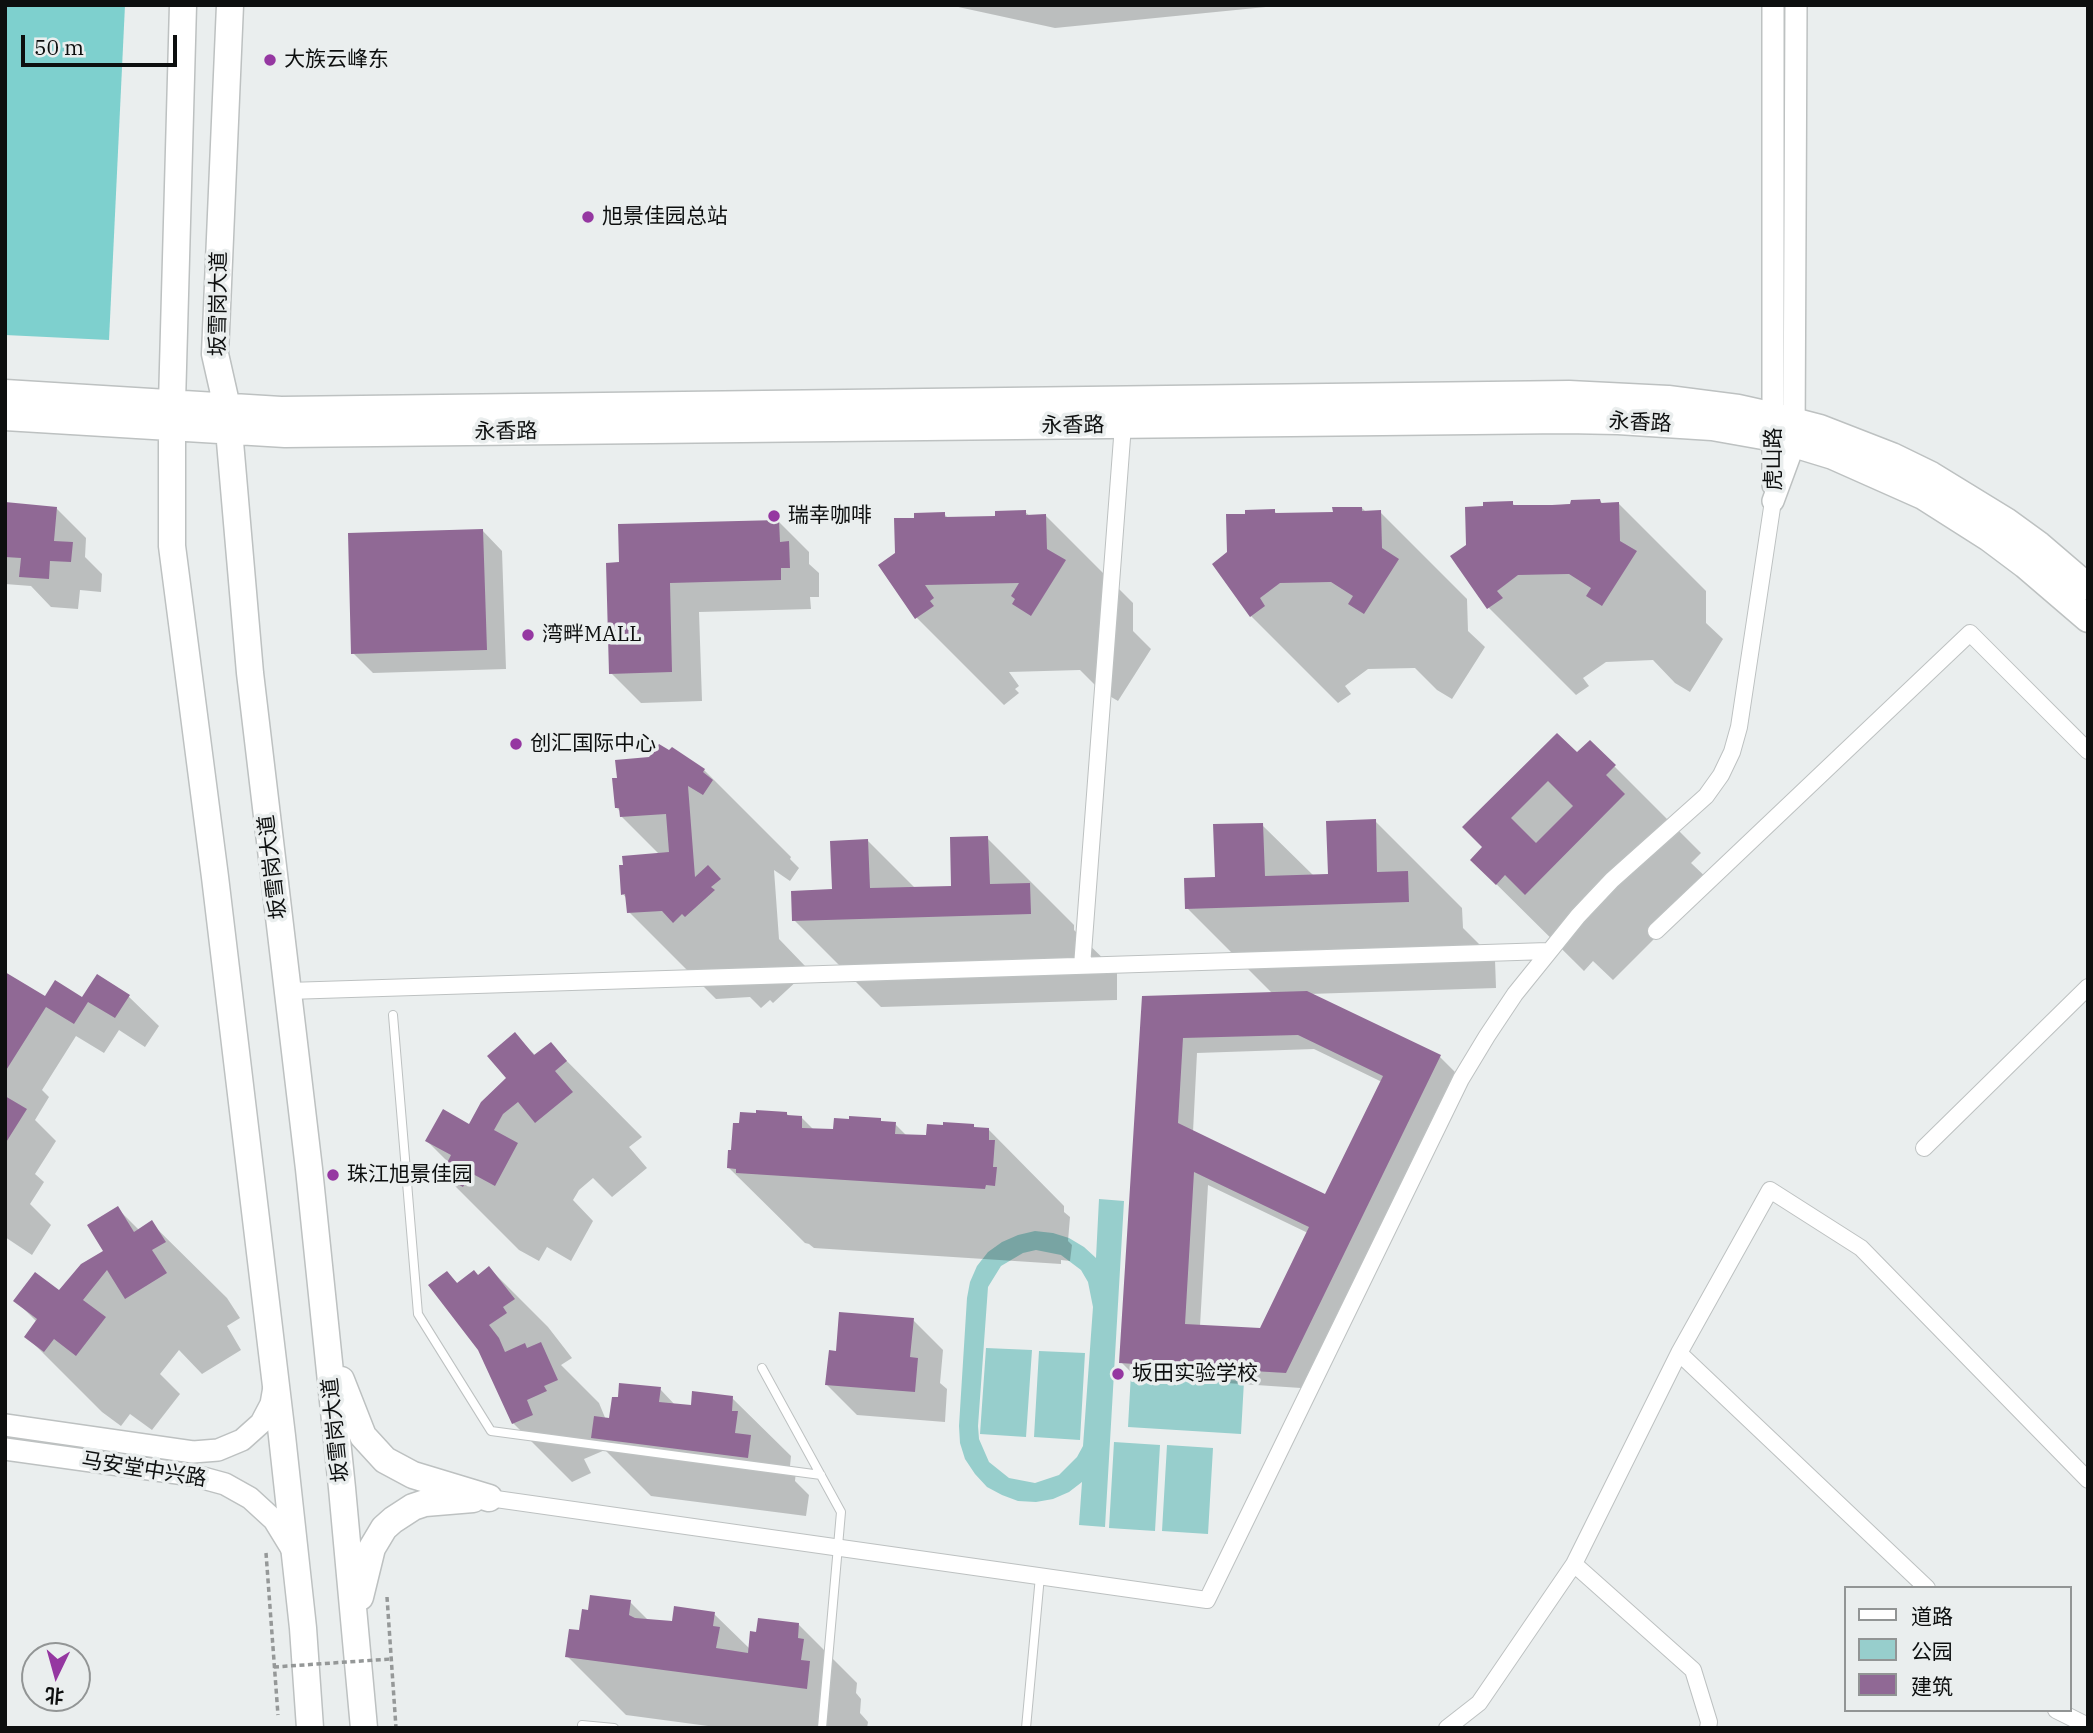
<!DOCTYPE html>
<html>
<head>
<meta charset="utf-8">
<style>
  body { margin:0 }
  #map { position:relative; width:2093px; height:1733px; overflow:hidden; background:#eaeeee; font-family:"IBM Plex Serif","Noto Sans SC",serif }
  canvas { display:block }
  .frame { position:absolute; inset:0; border:7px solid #0d0f0f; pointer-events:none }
  .legend { position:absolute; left:1844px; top:1586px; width:228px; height:126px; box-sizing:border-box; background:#eaeeee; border:2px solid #929595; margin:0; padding:9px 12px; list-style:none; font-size:21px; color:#0d0f0f }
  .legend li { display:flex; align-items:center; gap:14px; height:35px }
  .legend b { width:35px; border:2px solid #929595 }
  .north { position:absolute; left:21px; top:1642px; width:70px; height:70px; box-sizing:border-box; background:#eaeeee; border:2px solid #929595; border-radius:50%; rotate:185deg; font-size:19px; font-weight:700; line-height:28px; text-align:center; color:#0d0f0f }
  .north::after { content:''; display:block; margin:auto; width:24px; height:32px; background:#9537a1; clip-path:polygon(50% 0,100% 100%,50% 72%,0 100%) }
  .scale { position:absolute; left:21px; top:35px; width:156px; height:32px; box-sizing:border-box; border:4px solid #0d0f0f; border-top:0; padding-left:9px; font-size:21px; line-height:24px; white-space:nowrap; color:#0d0f0f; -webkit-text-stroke:5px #eaeeee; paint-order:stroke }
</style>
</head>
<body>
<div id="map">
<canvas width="2093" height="1733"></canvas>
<div class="frame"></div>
<ul class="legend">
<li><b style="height:9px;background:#fff"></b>道路</li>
<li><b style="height:19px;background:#97cecc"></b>公园</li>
<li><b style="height:19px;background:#906995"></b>建筑</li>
</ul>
<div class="north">北</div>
<div class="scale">50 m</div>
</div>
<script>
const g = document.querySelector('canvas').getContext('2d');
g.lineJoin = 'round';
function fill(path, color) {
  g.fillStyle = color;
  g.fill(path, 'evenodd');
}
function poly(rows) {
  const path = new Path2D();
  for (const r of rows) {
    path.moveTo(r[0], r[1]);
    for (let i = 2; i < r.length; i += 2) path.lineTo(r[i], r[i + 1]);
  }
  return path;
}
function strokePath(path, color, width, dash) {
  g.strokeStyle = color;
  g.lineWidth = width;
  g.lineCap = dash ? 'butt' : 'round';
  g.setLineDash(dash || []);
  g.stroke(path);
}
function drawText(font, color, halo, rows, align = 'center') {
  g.font = font + ' "IBM Plex Serif","Noto Sans SC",serif';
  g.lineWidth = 7;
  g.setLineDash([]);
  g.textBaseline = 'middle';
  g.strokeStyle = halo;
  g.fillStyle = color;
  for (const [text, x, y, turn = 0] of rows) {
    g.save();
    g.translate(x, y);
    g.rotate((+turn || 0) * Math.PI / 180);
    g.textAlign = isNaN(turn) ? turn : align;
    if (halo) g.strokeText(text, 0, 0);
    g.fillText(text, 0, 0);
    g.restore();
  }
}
fill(poly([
  [1099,1199,1124,1201,1105,1527,1079,1525,1082,1482,1069,1492,1053,1499,1036,1502,1018,1501,1002,1495,987,1487,975,1474,965,1459,960,1443,959,1426,967,1298,970,1282,977,1266,988,1252,1002,1242,1018,1235,1035,1231,1053,1233,1069,1238,1084,1247,1096,1258],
  [1036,1250,1061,1255,1081,1270,1088,1282,1093,1307,1083,1446,1077,1457,1059,1475,1035,1483,1009,1478,989,1462,979,1439,978,1426,988,1287,1001,1266,1023,1253],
  [986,1348,1032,1350,1026,1437,980,1434],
  [1039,1351,1085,1353,1080,1440,1034,1437],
  [1131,1373,1244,1381,1241,1434,1128,1427],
  [1114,1442,1160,1445,1155,1531,1109,1528],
  [1167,1445,1213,1448,1208,1534,1162,1531]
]), '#97cecc');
fill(poly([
  [5,5,125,5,109,340,5,335]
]), '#7ed0ce');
fill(poly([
  [949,5,1286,5,1055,28],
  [1600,501,1604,505,1619,504,1706,591,1706,623,1723,639,1690,692,1675,683,1653,660,1606,662,1583,678,1589,686,1576,695,1489,608,1452,557,1467,545,1512,503,1516,507,1552,506],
  [5,504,56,508,86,538,85,557,102,574,101,592,80,590,78,609,51,607,31,586,5,584],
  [1362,508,1366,512,1380,512,1467,599,1468,631,1485,647,1452,699,1437,690,1415,668,1368,669,1345,686,1351,694,1338,703,1251,616,1274,511,1278,515,1334,513],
  [1025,512,1030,516,1046,516,1133,603,1133,631,1151,649,1118,701,1101,691,1080,670,1009,672,1019,686,1015,689,1019,693,1004,705,917,618,897,554,916,519,944,514,949,519,997,517],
  [779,522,809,552,809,564,819,573,819,597,810,597,811,609,699,612,702,701,641,703,611,673,620,564],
  [482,530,502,551,506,669,373,673,353,653],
  [672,749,704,770,791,857,790,859,799,868,790,881,774,870,779,939,806,967,800,978,773,1003,770,1000,761,1008,750,997,716,999,629,912,627,899,623,894,659,854,621,816,621,812,616,807,650,759,670,753],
  [1577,755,1614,766,1701,853,1691,863,1711,882,1613,980,1593,961,1584,971,1472,860,1485,847,1465,827],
  [1375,821,1462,908,1463,928,1495,960,1496,988,1309,994,1440,1057,1455,1072,1301,1388,1136,1377,1121,1362,1144,998,1273,994,1187,908,1217,879,1262,825,1314,876,1329,875],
  [1314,1049,1382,1082,1326,1197,1193,1132,1197,1053],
  [1208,1185,1308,1233,1261,1330,1200,1326],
  [987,838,1074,925,1074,930,1117,972,1117,1000,881,1007,794,920,834,891,868,841,915,888,953,887],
  [5,974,46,999,128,996,159,1026,145,1047,119,1030,104,1053,76,1036,42,1090,49,1097,35,1120,56,1141,35,1174,44,1182,30,1204,51,1225,32,1255,5,1237],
  [515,1035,536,1056,550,1044,642,1137,629,1147,647,1168,612,1197,593,1178,579,1190,573,1200,593,1221,571,1261,547,1247,539,1261,519,1250,443,1174,449,1163,427,1141,470,1126,509,1079],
  [786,1113,790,1117,802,1118,814,1130,835,1130,880,1120,883,1123,895,1124,907,1136,928,1137,973,1126,977,1129,989,1130,1064,1206,1064,1212,1070,1217,1068,1241,1072,1245,1070,1261,1061,1260,1061,1264,814,1248,809,1244,805,1243,729,1168],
  [118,1209,139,1230,151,1223,227,1298,240,1318,227,1326,241,1350,202,1374,179,1350,160,1374,180,1394,152,1430,130,1414,121,1426,102,1412,26,1336,37,1322,16,1301,59,1292,105,1251],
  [489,1268,548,1327,572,1358,561,1365,599,1403,606,1420,660,1389,676,1406,692,1407,732,1398,791,1456,790,1466,796,1471,795,1481,809,1495,806,1516,651,1496,605,1450,584,1459,591,1473,572,1482,513,1423,447,1273,458,1284,478,1276],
  [913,1320,943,1350,940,1383,947,1389,945,1422,857,1415,827,1385,837,1353],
  [630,1602,648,1620,674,1623,714,1614,750,1649,799,1625,857,1683,856,1693,861,1699,860,1713,868,1722,867,1728,723,1728,626,1715,567,1656,589,1612]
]), '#0003');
fill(poly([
  [1600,499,1601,503,1619,502,1620,541,1637,551,1602,606,1586,596,1591,588,1569,574,1518,575,1497,591,1503,598,1487,609,1450,556,1466,545,1465,507,1483,506,1483,502,1513,501,1513,505,1552,505,1570,504,1571,500],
  [5,502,57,507,54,541,73,542,71,562,50,561,49,579,19,577,21,558,5,557],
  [1332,507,1362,507,1362,511,1381,510,1382,548,1399,559,1364,614,1348,604,1353,596,1331,582,1280,583,1260,598,1265,606,1250,617,1212,564,1227,552,1226,514,1245,514,1245,510,1275,509,1275,513,1333,512],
  [1026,510,1026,515,1046,514,1047,549,1066,560,1031,616,1012,604,1015,599,1011,596,1019,583,925,585,934,598,930,601,934,606,915,619,878,565,895,553,894,518,914,518,914,513,945,512,945,517,995,516,995,511],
  [779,520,780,542,789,541,790,568,781,568,781,580,670,583,672,672,609,674,606,563,619,562,618,524],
  [483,529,487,650,351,654,348,533],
  [1557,733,1577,752,1590,740,1616,765,1606,775,1625,794,1525,895,1505,875,1496,885,1470,860,1482,847,1462,827],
  [1548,781,1573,806,1536,843,1511,818],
  [659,744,669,750,672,747,705,769,703,772,713,780,703,795,688,786,695,877,708,865,721,879,711,887,715,890,685,917,682,914,673,923,662,911,627,913,625,894,621,895,619,865,623,865,622,856,669,852,666,814,620,817,619,808,615,808,612,778,617,778,615,760,649,757],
  [1376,819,1377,872,1408,871,1409,902,1185,909,1184,878,1215,877,1213,824,1263,823,1265,876,1328,874,1326,821],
  [988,836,990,884,1030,883,1031,914,792,921,791,891,832,889,830,841,868,839,870,888,951,886,950,837],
  [5,972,45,996,55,980,82,997,97,974,130,995,115,1018,88,1002,74,1024,46,1007,5,1072],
  [1307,991,1441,1055,1286,1373,1119,1363,1142,996],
  [1298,1035,1383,1076,1325,1194,1178,1123,1183,1038],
  [1194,1172,1309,1227,1260,1328,1185,1324],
  [515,1032,534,1055,551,1042,567,1061,555,1071,573,1092,535,1123,518,1102,503,1114,494,1130,518,1143,495,1186,471,1173,463,1187,441,1175,451,1155,425,1141,443,1109,469,1124,481,1102,506,1078,487,1056],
  [5,1096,27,1109,5,1144],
  [756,1110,787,1112,787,1115,802,1116,802,1128,833,1129,834,1118,849,1119,849,1116,881,1118,881,1121,896,1122,895,1134,926,1135,927,1124,943,1125,943,1122,974,1124,974,1127,989,1128,989,1140,995,1140,993,1167,997,1167,995,1186,986,1185,985,1189,736,1173,736,1169,727,1168,728,1150,731,1150,733,1123,739,1123,740,1112,756,1113],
  [118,1206,134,1232,152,1220,166,1242,152,1250,167,1273,125,1299,107,1270,83,1300,106,1317,76,1356,54,1339,44,1352,24,1337,37,1319,13,1301,35,1272,59,1290,81,1264,103,1251,87,1225],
  [489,1266,515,1299,503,1307,507,1313,489,1325,499,1338,505,1352,525,1343,527,1348,541,1342,558,1380,544,1386,547,1391,527,1400,533,1415,512,1424,478,1350,428,1285,447,1271,457,1283,474,1270,478,1275],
  [839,1312,914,1318,910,1357,918,1358,915,1392,825,1385,829,1350,836,1351],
  [619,1383,661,1387,659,1402,691,1405,692,1391,733,1396,732,1411,738,1411,735,1433,751,1435,748,1458,591,1438,594,1416,609,1418,612,1397,618,1397],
  [590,1595,631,1600,629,1615,635,1618,672,1621,674,1606,715,1612,713,1626,720,1627,716,1648,748,1653,750,1631,756,1632,758,1618,799,1623,798,1638,804,1639,801,1660,810,1661,807,1689,565,1657,569,1629,579,1630,582,1609,588,1610]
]), '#906995');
const service = poly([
  [393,1015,418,1314,491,1431,821,1475],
  [762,1368,841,1512,822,1728],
  [582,1725,614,1728],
  [1026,1728,1040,1576]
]);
const minor = poly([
  [1656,931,1970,633,2088,751],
  [1082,966,1123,425],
  [288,991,1548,951],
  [1924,1148,2088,987],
  [1679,1353,1927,1588],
  [489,1498,1207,1600,1461,1079,1487,1036,1515,994,1578,916,1612,880,1706,796,1721,775,1732,752,1739,727,1773,501],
  [1574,1564,1693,1670,1709,1722,1708,1728],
  [2056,1710,2088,1726],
  [1447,1728,1479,1703,1574,1564,1679,1353,1770,1190,1861,1248,2088,1480]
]);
const tertiary = poly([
  [1773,5,1773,485],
  [1773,501,1794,444,1796,5],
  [5,1425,193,1452,218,1450,242,1440,261,1423,271,1404,274,1387],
  [5,1449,192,1475,225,1484,250,1498,274,1520,293,1551]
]);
const primary = poly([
  [183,5,172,403,172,546,215,877,282,1436,303,1628,310,1728],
  [230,5,215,354,227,407,250,673,309,1169,342,1488,364,1728],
  [5,393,281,410,1569,394,1668,399,1738,408,1774,416,1820,428,1892,456,1931,475,2006,521,2039,545,2088,587],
  [5,417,285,434,1565,420,1618,421,1712,427,1774,438,1833,456,1923,496,1989,538,2025,565,2088,619],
  [341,1380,363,1436,385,1460,413,1475,489,1498],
  [360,1597,372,1548,384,1528,393,1520,413,1507,425,1503,473,1499]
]);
strokePath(service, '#bdc1c1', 10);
strokePath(minor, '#bdc1c1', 18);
strokePath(tertiary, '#bdc1c1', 24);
strokePath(primary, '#bdc1c1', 29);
strokePath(poly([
  [266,1553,278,1715],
  [387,1597,396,1728]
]), '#959898', 3.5, [5, 3.5]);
strokePath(service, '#fff', 8);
strokePath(minor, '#fff', 16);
strokePath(tertiary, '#fff', 21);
strokePath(primary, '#fff', 26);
strokePath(poly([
  [274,1667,391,1659]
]), '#959898', 3.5, [5, 3.5]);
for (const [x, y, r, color] of [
  [270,60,7,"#9537a1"],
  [588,217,7,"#9537a1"],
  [774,516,7,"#9537a1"],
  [528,635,7,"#9537a1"],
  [516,744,7,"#9537a1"],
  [333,1175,7,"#9537a1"],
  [1118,1374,7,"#9537a1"]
]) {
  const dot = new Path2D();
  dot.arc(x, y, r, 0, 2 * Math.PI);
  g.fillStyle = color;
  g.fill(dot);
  strokePath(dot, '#eaeeee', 2.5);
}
drawText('21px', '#0d0f0f', '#eaeeee', [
  ["大族云峰东",284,60],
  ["旭景佳园总站",602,217],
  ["瑞幸咖啡",788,516],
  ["湾畔MALL",542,635],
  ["创汇国际中心",530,744],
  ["珠江旭景佳园",347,1175],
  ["坂田实验学校",1132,1374]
], 'left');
drawText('21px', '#0d0f0f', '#eaeeee', [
  ["坂雪岗大道",219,304,-89],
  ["永香路",1640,423,3],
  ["永香路",1073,426,-1],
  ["永香路",506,432,-1],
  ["虎山路",1774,459,-90],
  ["坂雪岗大道",273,867,-97],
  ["坂雪岗大道",336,1430,-96],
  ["马安堂中兴路",144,1470,9]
]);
</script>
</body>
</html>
